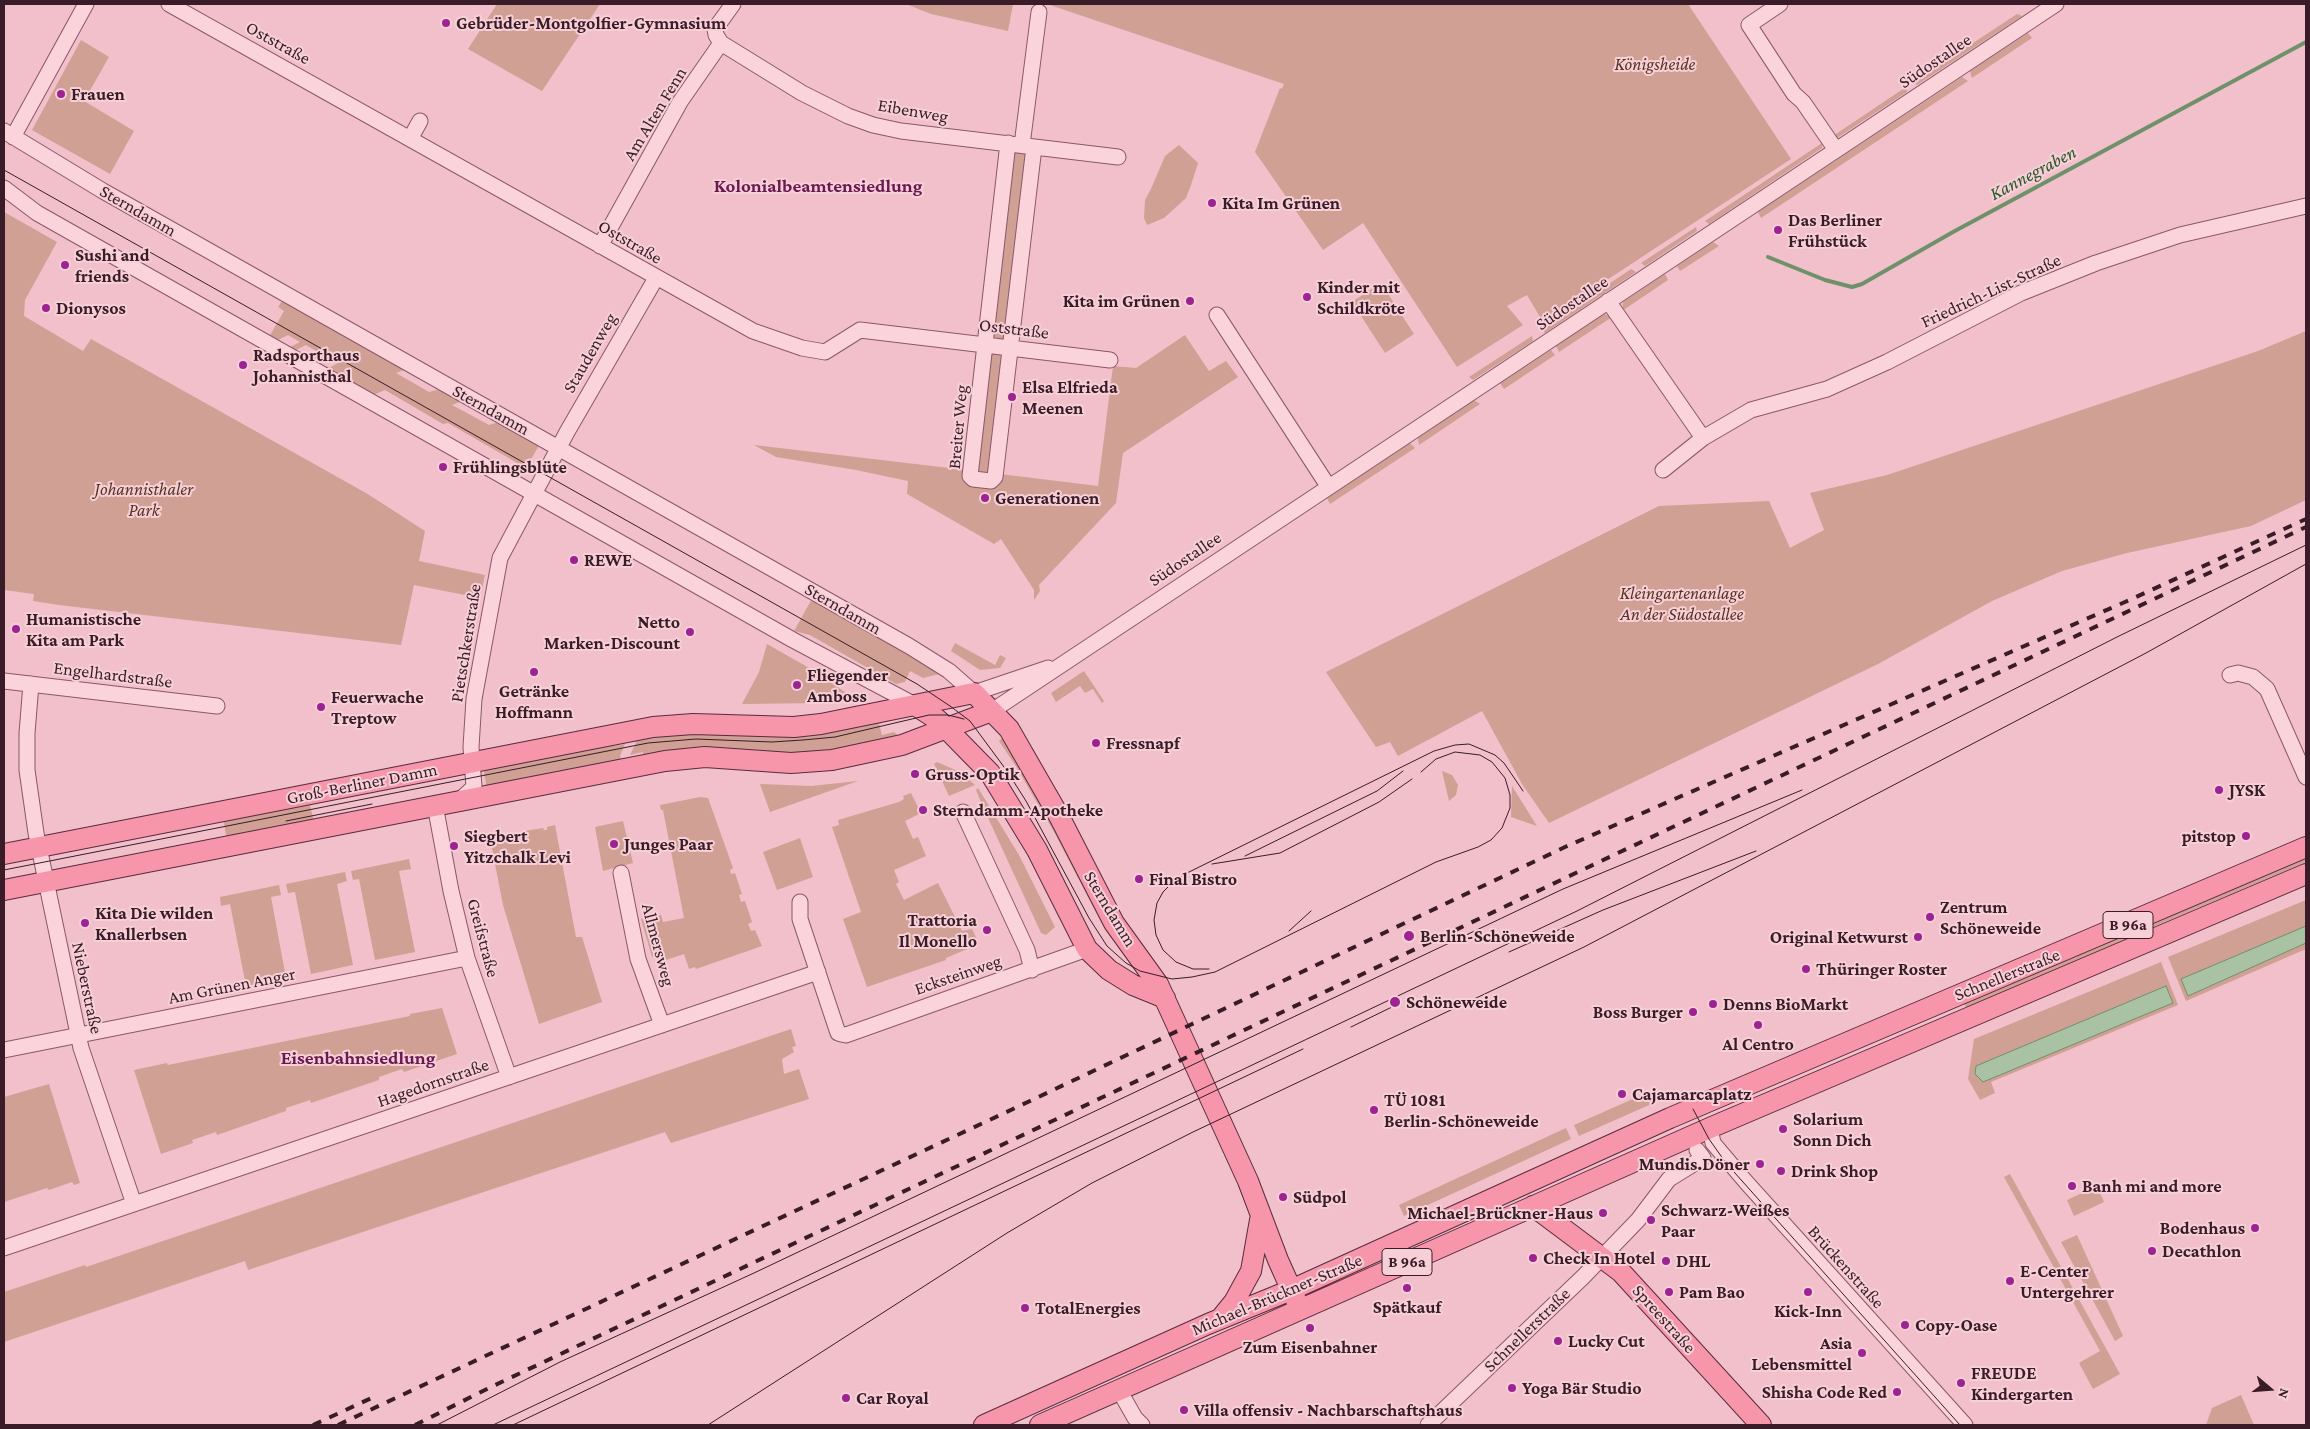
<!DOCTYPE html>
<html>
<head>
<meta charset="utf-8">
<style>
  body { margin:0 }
  #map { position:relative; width:2310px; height:1429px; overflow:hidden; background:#f1c0ca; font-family:"Crimson Pro",serif }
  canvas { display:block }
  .frame { position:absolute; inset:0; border:5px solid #391c28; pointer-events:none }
  .north { position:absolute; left:2245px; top:1364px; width:50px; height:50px; -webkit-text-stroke:4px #f7d0d7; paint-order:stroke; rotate:108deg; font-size:14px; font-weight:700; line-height:20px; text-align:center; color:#391c28 }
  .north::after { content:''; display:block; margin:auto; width:18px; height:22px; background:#391c28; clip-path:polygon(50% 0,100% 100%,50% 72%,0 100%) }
</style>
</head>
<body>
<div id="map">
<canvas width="2310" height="1429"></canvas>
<div class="frame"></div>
<div class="north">N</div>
</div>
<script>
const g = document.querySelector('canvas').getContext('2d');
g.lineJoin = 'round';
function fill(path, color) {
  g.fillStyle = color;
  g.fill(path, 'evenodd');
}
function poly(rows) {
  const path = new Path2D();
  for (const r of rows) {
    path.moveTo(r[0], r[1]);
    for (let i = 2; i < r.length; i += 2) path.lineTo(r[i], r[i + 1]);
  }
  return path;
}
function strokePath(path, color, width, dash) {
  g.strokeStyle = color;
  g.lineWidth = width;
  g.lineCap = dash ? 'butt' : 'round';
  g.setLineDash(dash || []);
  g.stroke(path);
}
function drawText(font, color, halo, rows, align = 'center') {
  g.font = font + ' "Crimson Pro",serif';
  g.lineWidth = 4;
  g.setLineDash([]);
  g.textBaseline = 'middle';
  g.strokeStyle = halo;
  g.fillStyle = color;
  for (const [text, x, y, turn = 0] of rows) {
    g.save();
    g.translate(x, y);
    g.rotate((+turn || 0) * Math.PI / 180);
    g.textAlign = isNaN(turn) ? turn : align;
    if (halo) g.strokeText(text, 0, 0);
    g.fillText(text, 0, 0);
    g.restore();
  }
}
fill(poly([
  [497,4,600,4,542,91,468,49],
  [906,4,1013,4,1008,31,931,14],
  [1047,4,1688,4,1791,159,1543,322,1527,295,1507,306,1523,325,1457,367,1363,223,1323,250,1255,152,1280,88,1282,89,1284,84],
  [2017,14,2022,16,1917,85,1914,82],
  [2028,33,2032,38,1972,78,1970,71],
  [81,40,109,57,84,101,134,131,110,174,32,130],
  [1962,77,1968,81,1761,218,1758,212],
  [1906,87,1907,92,1837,138,1833,136],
  [1822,143,1822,148,1709,224,1705,221],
  [1179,145,1198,163,1191,185,1186,198,1164,218,1147,225,1144,218,1145,200,1151,189,1165,156],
  [1013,152,1027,152,1007,340,991,339],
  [4,212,57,242,25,300,24,316,83,351,91,339,366,493,425,531,419,561,485,575,480,598,414,585,401,645,59,605,33,601,34,594,4,590],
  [1696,227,1697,231,1645,266,1641,263],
  [1713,242,1719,246,1680,271,1677,266],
  [1631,269,1636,272,1545,333,1542,329],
  [1665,274,1668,280,1622,311,1623,302],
  [1381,283,1414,334,1385,353,1352,302],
  [284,298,409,368,396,373,429,392,444,388,465,400,452,405,489,425,502,421,541,442,526,468,448,423,443,424,385,390,373,395,327,369,338,363,326,356,313,361,306,358,318,352,306,345,294,351,288,348,300,342,288,335,276,341,269,337,284,311,278,307],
  [1604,314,1612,317,1559,352,1556,346],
  [2306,331,2306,500,2251,526,2127,553,2062,571,1992,601,1878,664,1549,823,1522,784,1482,711,1398,756,1390,742,1376,747,1326,672,1659,506,1769,501,1790,548,1824,530,1810,493,1887,475,2258,351],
  [1185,335,1209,371,1226,361,1238,377,1123,453,1116,503,1039,585,1040,591,1034,600,1034,590,1001,539,994,544,907,494,908,481,856,470,776,457,754,445,966,470,966,477,1000,474,1098,486,1113,366,1136,368],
  [1532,336,1533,341,1473,380,1469,377],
  [1551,350,1555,355,1504,389,1500,383],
  [992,352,1004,355,990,473,977,472,989,354],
  [1474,400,1480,404,1419,445,1418,438],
  [1410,443,1415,448,1330,504,1327,498],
  [813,597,943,673,923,678,910,671,905,682,896,684,810,635,794,631],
  [955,643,995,665,1000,655,1006,658,1000,668,980,670,951,651],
  [767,644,804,665,851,696,850,700,819,703,742,704,759,672],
  [1084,671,1104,701,1102,703,1093,689,1085,693,1080,686,1056,702,1051,693],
  [876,718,882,723,879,724,882,735,894,732,899,736,815,753,643,755,643,752,630,755,636,743,635,736],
  [1002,738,1026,773,1119,940,1115,942,1102,924,1054,832,1017,768,999,741],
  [613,741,614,746,625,744,620,756,622,762,484,789,486,783,483,767],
  [937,762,960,772,975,785,949,796,934,764],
  [1442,771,1452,775,1458,785,1456,795,1449,801],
  [858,781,770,812,760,784,811,786],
  [1512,786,1537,826,1511,817],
  [978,788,1019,855,1055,927,1046,935,1041,933,983,807,976,790],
  [911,793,921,813,905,821,913,839,918,837,926,856,894,870,899,882,896,884,904,900,938,883,962,931,972,929,979,944,946,958,946,960,867,987,843,919,861,912,832,827,839,825,838,820,899,802,904,799,903,796],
  [700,797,708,798,733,868,730,870,731,874,735,873,742,894,739,895,741,902,745,901,752,922,748,924,751,931,755,930,762,946,696,969,695,967,689,969,684,954,663,961,660,954,652,957,641,919,661,915,663,922,684,918,663,810,661,810,660,805],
  [309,801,314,822,227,841,223,818],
  [623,821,633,863,603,871,595,827],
  [555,825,576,937,582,937,602,1002,539,1024,503,905,491,843,488,843,487,839,498,839,498,837,516,833,517,835,525,834,525,831,543,828,544,830,547,830,547,827],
  [800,838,813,877,777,890,763,852],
  [2306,855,2306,862,2155,926,2093,957,1967,1010,1964,1003],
  [409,859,411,869,399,871,415,952,375,960,359,879,353,880,351,871],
  [345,872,347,881,337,884,353,965,311,974,295,892,288,893,286,884],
  [279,885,281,895,271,897,286,978,246,986,230,904,221,906,220,897],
  [2306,900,2306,949,2186,1001,2168,957],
  [2161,962,2178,1005,1991,1082,1995,1093,1980,1100,1968,1079,1974,1039],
  [442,1008,457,1054,404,1072,402,1069,379,1077,379,1080,311,1103,310,1100,286,1108,286,1111,217,1135,216,1132,192,1140,193,1143,161,1154,134,1070,167,1063,168,1065,410,1016,410,1014],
  [791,1029,796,1046,792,1047,794,1052,782,1059,784,1074,799,1069,809,1099,671,1143,665,1132,248,1270,245,1261,4,1342,4,1292,85,1265,86,1267],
  [49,1084,80,1183,74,1185,72,1182,49,1190,47,1188,4,1202,4,1097],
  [1651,1091,1656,1102,1579,1136,1574,1125],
  [1566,1128,1571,1139,1404,1216,1399,1205],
  [2010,1174,2120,1374,2093,1389,2079,1363,2100,1351,2004,1177],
  [2097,1186,2104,1202,2074,1216,2067,1200],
  [2077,1235,2123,1336,2115,1341,2061,1242],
  [2241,1395,2254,1425,2206,1425,2212,1408]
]), '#cfa093');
const water = poly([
  [2306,926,2306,943,2188,996,2181,979,2306,926],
  [2166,986,2173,1003,1983,1082,1975,1074,1976,1066,2166,986]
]);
fill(water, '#a9c2a3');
strokePath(water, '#6f916a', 1);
strokePath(poly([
  [1768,257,1825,280,1852,287,1862,284,1953,232,2306,42]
]), '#6f916a', 4);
const minor = poly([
  [169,4,753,331,802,348,825,352,860,330,1110,360],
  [733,4,715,29,716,35,721,43,802,93,848,116,873,125,901,131,1118,157],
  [1780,4,1749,25,1794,94,1803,102,1836,150],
  [4,131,103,191,909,646,949,671,974,693,1048,668],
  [13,137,86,4],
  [410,139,420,121],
  [1008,143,970,476,973,479,991,481,995,477,1034,147],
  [1022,145,1039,12],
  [4,188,37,213,793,640,915,705],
  [600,246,680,102,721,43],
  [1608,301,1703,438,1751,410,1827,389,1887,362,2021,293,2096,263,2180,235,2306,206],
  [1217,315,1328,486],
  [1663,470,1703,438],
  [2230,675,2238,673,2253,677,2267,689,2306,777],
  [4,681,217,706],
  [31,684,27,733,27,770,36,833,81,1048,134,1204],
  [992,711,2056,4],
  [460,800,474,787,471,747,474,699,500,558,567,432,656,278],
  [435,805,451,891,467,958,509,1077],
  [963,812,1027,950,1032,970],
  [621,873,638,959,662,1025],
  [800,902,800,919,838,1033,841,1034,846,1035,1087,949],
  [4,1050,467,958],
  [1710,1128,1713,1143,1746,1182,1965,1425],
  [4,1248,818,972],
  [1119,1390,1135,1418,1142,1425],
  [1428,1425,1583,1277,1638,1220,1669,1179,1703,1158,1697,1150]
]);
const major = poly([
  [915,705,938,720,990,773,1037,850,1087,949,1109,970,1133,985,1165,998],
  [4,854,653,727,693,724,794,727,821,724,974,693,1009,729,1059,816,1114,923,1158,984,1248,1181,1278,1260,1300,1309],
  [4,890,665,761,705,757,791,763,832,760,902,745,992,711],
  [1533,1206,1621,1272,1761,1425],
  [1221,1318,1234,1302,1251,1271,1260,1220],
  [984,1425,1208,1324,1291,1290,1670,1118,2306,847],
  [1040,1425,1712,1127,2306,874]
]);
strokePath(minor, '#8b576a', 17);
strokePath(major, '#582b3f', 22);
strokePath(minor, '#fbd4db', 15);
strokePath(major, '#f795aa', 20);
strokePath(poly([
  [4,170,917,684,950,706,970,721,1007,771,1026,801,1089,918,1107,946,1126,963,1140,971,1172,979,1192,977,1215,972,1436,862,1478,847,1491,840,1502,828,1510,808,1510,795,1505,778,1492,762,1480,755,1455,752,1436,759,1421,772],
  [286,821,372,804],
  [1245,856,1377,791,1403,771],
  [1212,864,1280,853,1379,802,1412,779],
  [4,870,648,743,696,739,772,742,803,740,835,737,929,715,948,715,964,719],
  [1289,931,1311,911],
  [1509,952,1603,910,1756,851],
  [1209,969,1193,969,1176,962,1163,950,1156,935,1154,920,1157,903,1163,892,1174,881,1185,874,1434,751,1455,745,1469,744,1495,755,1504,763,1523,791],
  [1351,1027,1396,1005],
  [1693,1109,1709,1139,1726,1163,1960,1425],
  [437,1425,560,1362,754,1273,1563,889,1802,790],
  [493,1425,1577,911,2117,637,2306,545],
  [513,1425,1303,1049],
  [708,1425,1007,1233,1092,1183,1193,1132,1584,947,2146,653,2306,564]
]), '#391c28', 1);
strokePath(poly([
  [313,1425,376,1396],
  [338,1425,1030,1101,1565,847,2125,602,2306,519],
  [415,1425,491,1387,2306,527]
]), '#391c28', 4, [9, 9]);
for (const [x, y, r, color] of [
  [446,23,5,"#9e2392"],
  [61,94,5,"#9e2392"],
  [1212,203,5,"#9e2392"],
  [1778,230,5,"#9e2392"],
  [65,265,5,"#9e2392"],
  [1307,297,5,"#9e2392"],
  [1190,301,5,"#9e2392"],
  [46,308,5,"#9e2392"],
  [243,365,5,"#9e2392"],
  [1012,397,5,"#9e2392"],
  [443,467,5,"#9e2392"],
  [985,498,5,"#9e2392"],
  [574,560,5,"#9e2392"],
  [16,629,5,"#9e2392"],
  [690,632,5,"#9e2392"],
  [534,672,5,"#9e2392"],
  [797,685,5,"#9e2392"],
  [321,707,5,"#9e2392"],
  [1096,743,5,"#9e2392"],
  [915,774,5,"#9e2392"],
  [2219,790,5,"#9e2392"],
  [923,810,5,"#9e2392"],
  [2246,836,5,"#9e2392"],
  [614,844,5,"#9e2392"],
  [454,846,5,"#9e2392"],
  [1139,879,5,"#9e2392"],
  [1930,917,5,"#9e2392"],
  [85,923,5,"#9e2392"],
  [987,930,5,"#9e2392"],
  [1409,936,6,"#9e2392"],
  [1918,937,5,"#9e2392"],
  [1806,969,5,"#9e2392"],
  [1395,1002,6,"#9e2392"],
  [1713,1004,5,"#9e2392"],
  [1693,1012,5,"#9e2392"],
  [1758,1025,5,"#9e2392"],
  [1622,1094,5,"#9e2392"],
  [1374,1110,5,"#9e2392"],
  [1783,1129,5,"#9e2392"],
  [1760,1164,5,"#9e2392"],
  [1781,1171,5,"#9e2392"],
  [2072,1186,5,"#9e2392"],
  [1283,1197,5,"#9e2392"],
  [1603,1213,5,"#9e2392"],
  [1651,1220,5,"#9e2392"],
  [2255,1228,5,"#9e2392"],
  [2152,1251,5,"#9e2392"],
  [1533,1258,5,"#9e2392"],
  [1666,1261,5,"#9e2392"],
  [2010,1281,5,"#9e2392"],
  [1407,1288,5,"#9e2392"],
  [1669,1292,5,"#9e2392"],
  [1808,1292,5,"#9e2392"],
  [1025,1308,5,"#9e2392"],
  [1905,1325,5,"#9e2392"],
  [1310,1328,5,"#9e2392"],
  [1558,1341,5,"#9e2392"],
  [1862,1353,5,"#9e2392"],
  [1961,1383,5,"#9e2392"],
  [1512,1388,5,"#9e2392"],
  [1897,1392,5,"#9e2392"],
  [846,1398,5,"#9e2392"],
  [1184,1410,5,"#9e2392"]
]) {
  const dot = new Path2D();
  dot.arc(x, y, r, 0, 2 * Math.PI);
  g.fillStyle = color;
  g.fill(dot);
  strokePath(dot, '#f7d0d7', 2);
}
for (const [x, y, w] of [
  [2128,925,50],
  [1407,1262,50]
]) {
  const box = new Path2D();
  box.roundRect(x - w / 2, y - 13.5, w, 27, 4);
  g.fillStyle = '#f7d0d7';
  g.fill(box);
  strokePath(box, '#391c28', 1);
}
drawText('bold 16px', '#391c28', null, [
  ["B 96a",2128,925],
  ["B 96a",1407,1262]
]);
drawText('bold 18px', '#391c28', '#f7d0d7', [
  ["Gebrüder-Montgolfier-Gymnasium",456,23],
  ["Frauen",71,94],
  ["Kita Im Grünen",1222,203],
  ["Das Berliner",1788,220],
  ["Frühstück",1788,241],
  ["Sushi and",75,255],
  ["friends",75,276],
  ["Kinder mit",1317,287],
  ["Schildkröte",1317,308],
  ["Kita im Grünen",1180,301,"right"],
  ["Dionysos",56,308],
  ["Radsporthaus",253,355],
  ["Johannisthal",253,376],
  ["Elsa Elfrieda",1022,387],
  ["Meenen",1022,408],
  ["Frühlingsblüte",453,467],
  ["Generationen",995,498],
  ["REWE",584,560],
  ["Humanistische",26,619],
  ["Kita am Park",26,640],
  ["Netto",680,622,"right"],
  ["Marken-Discount",680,643,"right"],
  ["Fliegender",807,675],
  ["Amboss",807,696],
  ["Getränke",534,691,"center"],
  ["Hoffmann",534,712,"center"],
  ["Feuerwache",331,697],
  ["Treptow",331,718],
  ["Fressnapf",1106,743],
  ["Gruss-Optik",925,774],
  ["JYSK",2229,790],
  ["Sterndamm-Apotheke",933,810],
  ["Siegbert",464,836],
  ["Yitzchalk Levi",464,857],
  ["pitstop",2236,836,"right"],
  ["Junges Paar",624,844],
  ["Final Bistro",1149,879],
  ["Zentrum",1940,907],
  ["Schöneweide",1940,928],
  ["Kita Die wilden",95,913],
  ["Knallerbsen",95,934],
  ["Trattoria",977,920,"right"],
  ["Il Monello",977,941,"right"],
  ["Berlin-Schöneweide",1420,936],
  ["Original Ketwurst",1908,937,"right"],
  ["Thüringer Roster",1816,969],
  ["Schöneweide",1406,1002],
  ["Denns BioMarkt",1723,1004],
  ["Boss Burger",1683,1012,"right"],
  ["Al Centro",1758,1044,"center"],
  ["Cajamarcaplatz",1632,1094],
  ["TÜ 1081",1384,1100],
  ["Berlin-Schöneweide",1384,1121],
  ["Solarium",1793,1119],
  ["Sonn Dich",1793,1140],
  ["Mundis.Döner",1750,1164,"right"],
  ["Drink Shop",1791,1171],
  ["Banh mi and more",2082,1186],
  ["Südpol",1293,1197],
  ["Schwarz-Weißes",1661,1210],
  ["Paar",1661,1231],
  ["Michael-Brückner-Haus",1593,1213,"right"],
  ["Bodenhaus",2245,1228,"right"],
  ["Decathlon",2162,1251],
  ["Check In Hotel",1543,1258],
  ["DHL",1676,1261],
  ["E-Center",2020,1271],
  ["Untergehrer",2020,1292],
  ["Pam Bao",1679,1292],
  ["Spätkauf",1407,1307,"center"],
  ["TotalEnergies",1035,1308],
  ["Kick-Inn",1808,1311,"center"],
  ["Copy-Oase",1915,1325],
  ["Lucky Cut",1568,1341],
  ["Asia",1852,1343,"right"],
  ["Lebensmittel",1852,1364,"right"],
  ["Zum Eisenbahner",1310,1347,"center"],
  ["FREUDE",1971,1373],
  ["Kindergarten",1971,1394],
  ["Yoga Bär Studio",1522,1388],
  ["Shisha Code Red",1887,1392,"right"],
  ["Car Royal",856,1398],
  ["Villa offensiv - Nachbarschaftshaus",1194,1410]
], 'left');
drawText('18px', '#391c28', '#f7d0d7', [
  ["Oststraße",278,43,29],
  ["Südostallee",1935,61,-34],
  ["Eibenweg",913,111,10],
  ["Am Alten Fenn",655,114,-59],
  ["Sterndamm",138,211,30],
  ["Oststraße",630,242,30],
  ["Friedrich-List-Straße",1991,291,-25],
  ["Südostallee",1572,303,-34],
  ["Oststraße",1014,329,7],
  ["Staudenweg",590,353,-60],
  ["Sterndamm",491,410,29],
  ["Breiter Weg",958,427,-85],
  ["Südostallee",1185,559,-34],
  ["Sterndamm",843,609,30],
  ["Pietschkerstraße",466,643,-81],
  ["Engelhardstraße",113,675,7],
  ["Groß-Berliner Damm",362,784,-11],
  ["Sterndamm",1110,909,59],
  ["Greifstraße",483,938,75],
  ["Allmersweg",658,945,75],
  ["Ecksteinweg",958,975,-19],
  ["Schnellerstraße",2007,975,-22],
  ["Am Grünen Anger",232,986,-11],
  ["Nieberstraße",87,988,78],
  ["Hagedornstraße",433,1083,-19],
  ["Brückenstraße",1846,1267,48],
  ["Michael-Brückner-Straße",1277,1295,-23],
  ["Spreestraße",1664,1319,48],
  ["Schnellerstraße",1527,1330,-44]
]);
drawText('italic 18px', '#573421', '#f7d0d7', [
  ["Königsheide",1655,64],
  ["Johannisthaler",144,489],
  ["Park",144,510],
  ["Kleingartenanlage",1682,593],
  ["An der Südostallee",1682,614]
]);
drawText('italic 19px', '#2a5a2c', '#f7d0d7', [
  ["Kannegraben",2033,173,-28]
]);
drawText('bold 19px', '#691950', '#f7d0d7', [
  ["Kolonialbeamtensiedlung",818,186],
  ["Eisenbahnsiedlung",358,1058]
]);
</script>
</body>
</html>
